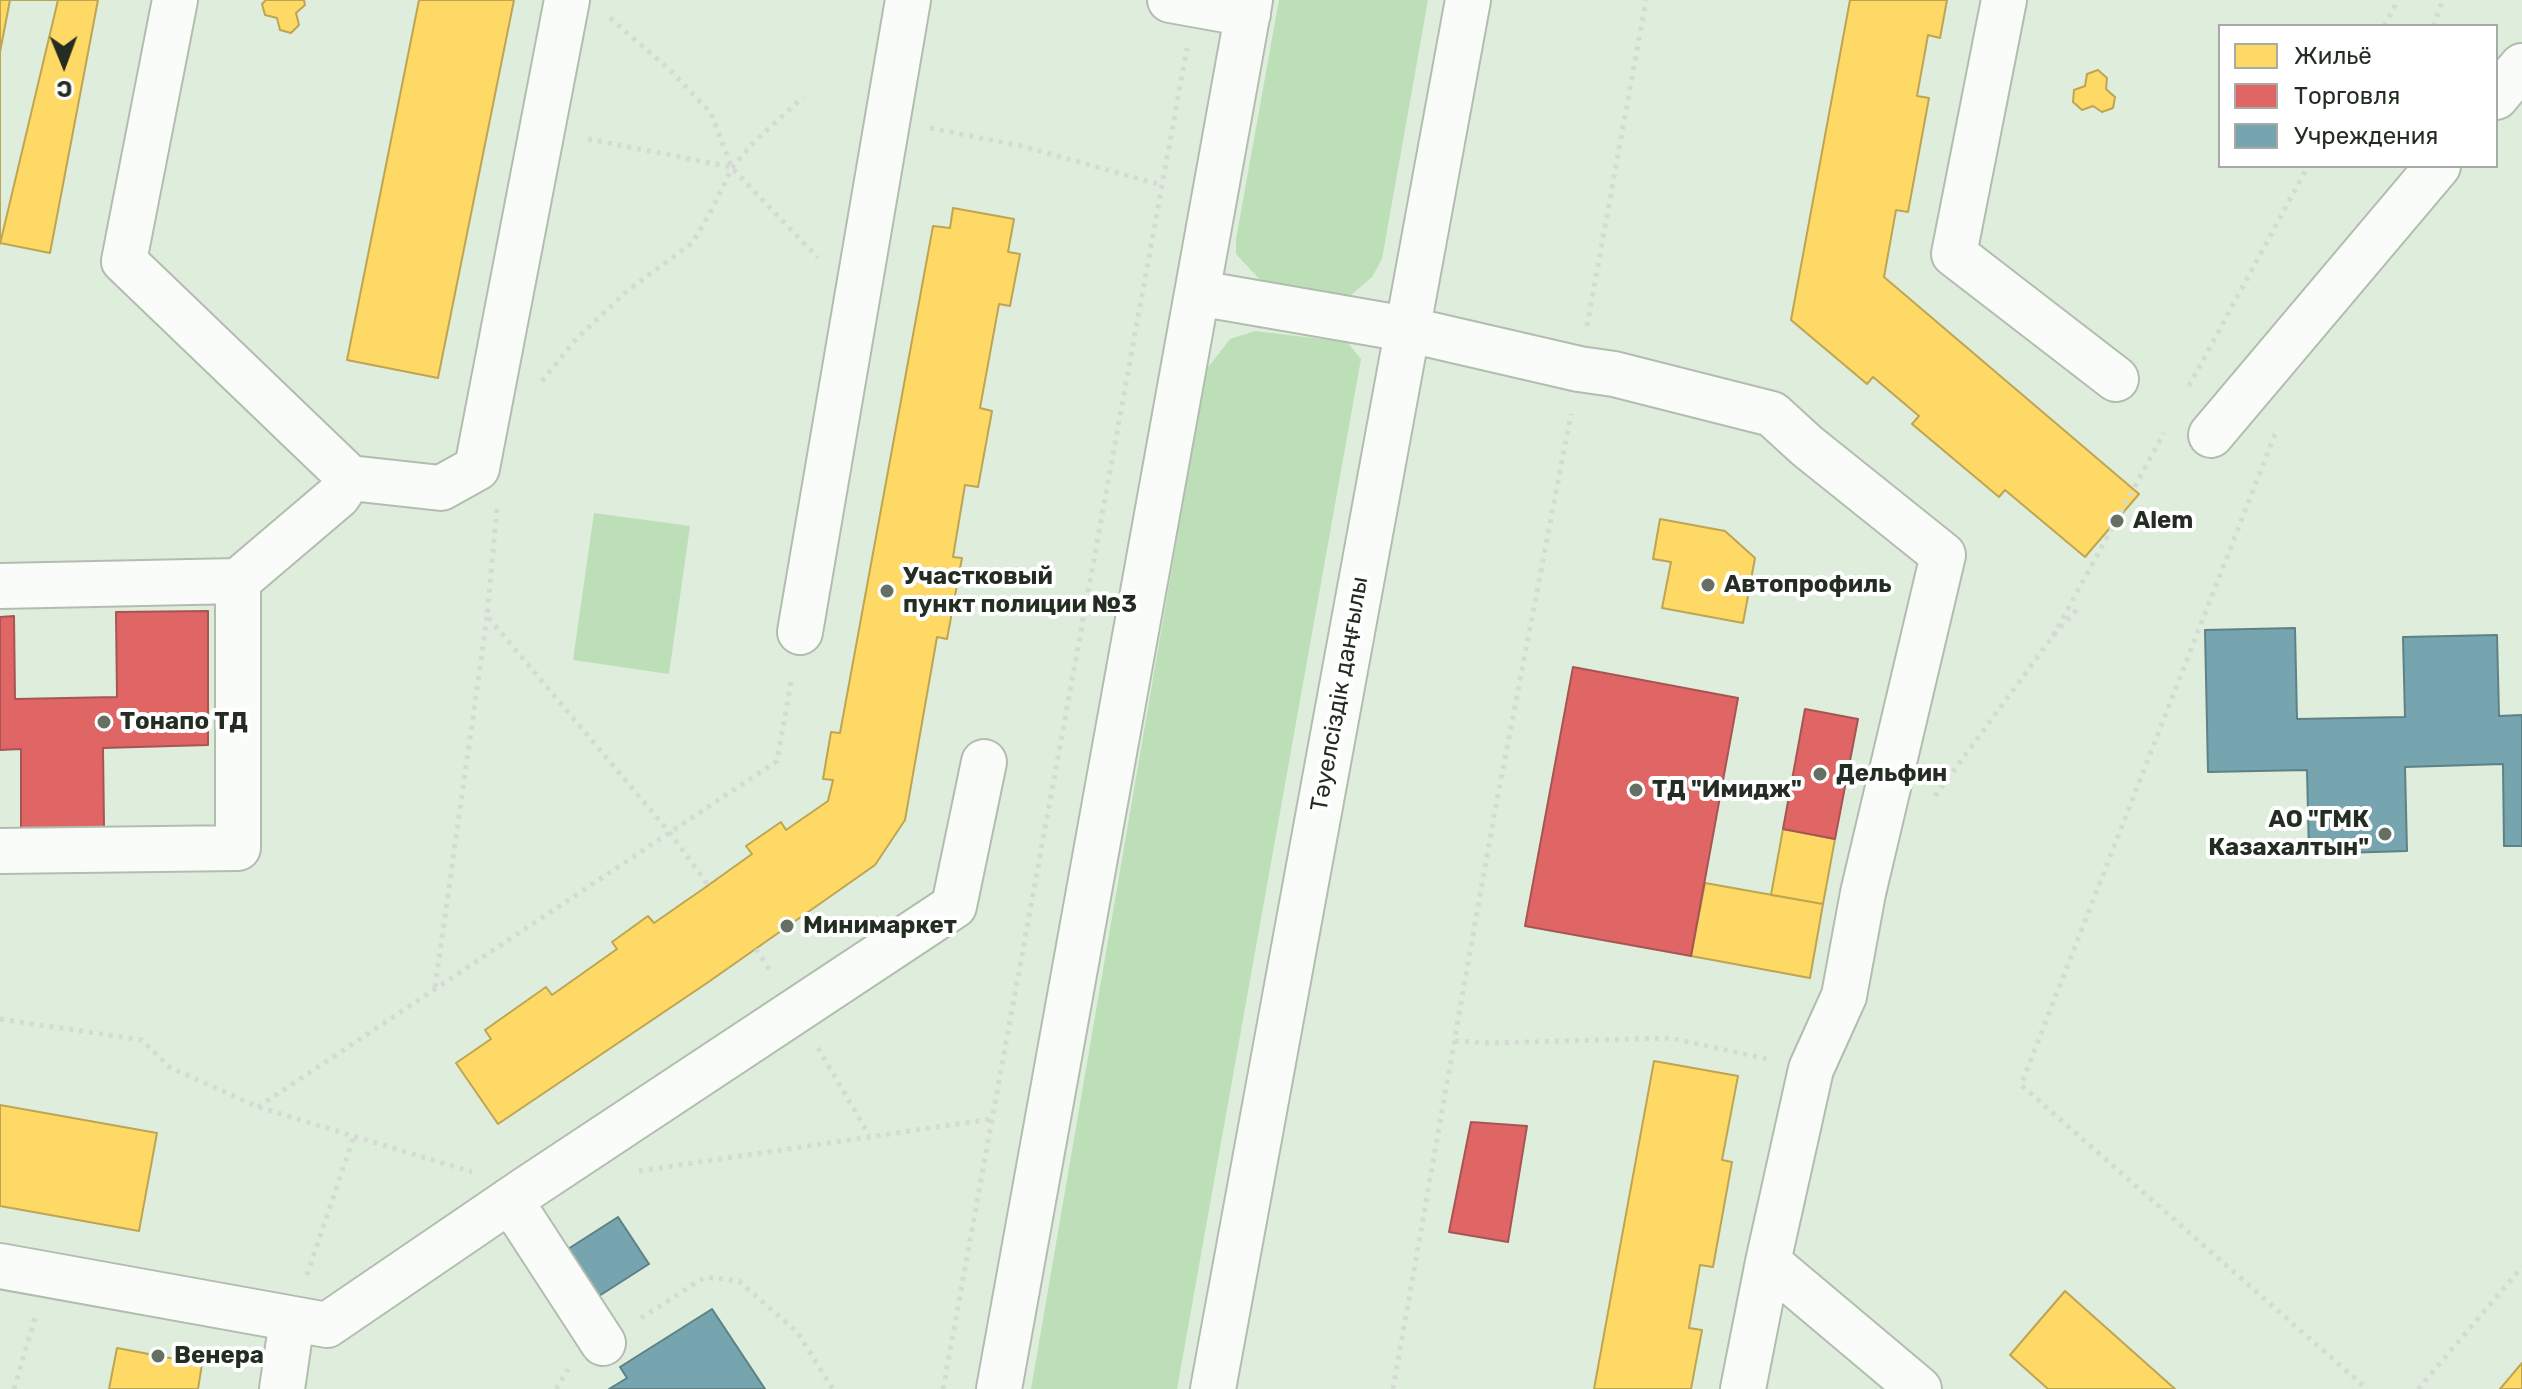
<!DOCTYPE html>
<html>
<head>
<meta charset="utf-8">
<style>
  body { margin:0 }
  #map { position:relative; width:2522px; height:1389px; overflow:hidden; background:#dfeddd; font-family:Rubik,sans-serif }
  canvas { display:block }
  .legend { position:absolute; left:2218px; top:24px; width:280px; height:144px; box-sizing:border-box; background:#fff; border:2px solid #a7aba7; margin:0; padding:10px 14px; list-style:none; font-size:24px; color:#232d22 }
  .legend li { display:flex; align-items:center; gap:16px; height:40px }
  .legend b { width:40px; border:2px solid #a7aba7 }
  .north { position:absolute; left:24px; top:24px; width:80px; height:80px; -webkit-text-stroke:6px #fff; paint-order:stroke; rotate:179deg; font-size:22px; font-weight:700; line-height:32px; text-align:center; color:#232d22 }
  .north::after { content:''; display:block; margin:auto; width:28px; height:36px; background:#232d22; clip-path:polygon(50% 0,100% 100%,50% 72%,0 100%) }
</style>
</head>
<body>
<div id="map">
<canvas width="2522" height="1389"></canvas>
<ul class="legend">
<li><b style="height:22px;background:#ffd966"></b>Жильё</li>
<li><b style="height:22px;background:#e06666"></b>Торговля</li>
<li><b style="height:22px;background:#76a5af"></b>Учреждения</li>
</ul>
<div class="north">С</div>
</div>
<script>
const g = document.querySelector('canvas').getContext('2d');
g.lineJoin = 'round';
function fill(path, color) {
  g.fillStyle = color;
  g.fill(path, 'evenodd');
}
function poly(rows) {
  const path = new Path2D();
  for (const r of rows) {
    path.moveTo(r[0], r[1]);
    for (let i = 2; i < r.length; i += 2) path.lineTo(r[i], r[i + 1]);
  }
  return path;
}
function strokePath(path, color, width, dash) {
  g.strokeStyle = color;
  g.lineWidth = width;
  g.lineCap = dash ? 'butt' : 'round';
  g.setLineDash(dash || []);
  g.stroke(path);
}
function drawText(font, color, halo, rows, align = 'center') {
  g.font = font + ' Rubik,sans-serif';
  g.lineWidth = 8;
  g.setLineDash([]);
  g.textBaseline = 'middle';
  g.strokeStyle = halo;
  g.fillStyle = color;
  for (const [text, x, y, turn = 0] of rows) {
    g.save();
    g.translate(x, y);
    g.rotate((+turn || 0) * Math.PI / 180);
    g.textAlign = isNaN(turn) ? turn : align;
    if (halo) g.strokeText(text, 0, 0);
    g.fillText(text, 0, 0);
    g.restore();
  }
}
fill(poly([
  [1279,0,1428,0,1382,259,1372,277,1351,295,1334,296,1264,284,1236,254,1236,239],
  [1255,331,1347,342,1361,359,1177,1389,1031,1389,1206,370,1230,339],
  [594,513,690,526,669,674,573,660]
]), '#bcdfb8');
const homes = poly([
  [0,0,58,0,0,244,0,0],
  [10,0,98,0,50,253,0,243,0,52,10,0],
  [266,0,304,0,305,5,296,13,299,25,291,33,280,30,277,18,265,15,262,4,266,0],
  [419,0,514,0,438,378,347,360,419,0],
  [1850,0,1947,0,1940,38,1928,35,1917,96,1929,98,1908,212,1896,210,1884,277,2139,494,2085,557,2005,490,1999,497,1912,424,1919,416,1873,377,1867,384,1791,320,1850,0],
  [2098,70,2107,78,2106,89,2115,97,2113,108,2102,112,2093,106,2082,110,2073,102,2074,90,2085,86,2087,74,2098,70],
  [953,208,1014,219,1008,252,1020,254,1010,306,999,304,980,408,992,411,978,487,965,485,953,557,962,558,947,639,937,637,905,820,875,865,707,983,498,1124,456,1063,491,1039,485,1030,546,987,552,995,617,949,612,942,648,916,654,923,703,889,752,854,746,846,781,822,786,830,828,801,833,780,823,779,831,732,840,733,933,226,950,228,953,208],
  [1660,519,1725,531,1755,558,1743,623,1662,608,1671,562,1653,559,1660,519],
  [1783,829,1835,839,1823,904,1771,895,1783,829],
  [1705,883,1823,904,1810,978,1691,956,1705,883],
  [1654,1061,1738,1076,1722,1160,1732,1162,1713,1267,1700,1265,1689,1328,1702,1330,1691,1389,1594,1389,1654,1061],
  [0,1105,157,1133,139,1231,0,1206,0,1105],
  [2065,1291,2175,1389,2048,1389,2010,1355,2065,1291],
  [117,1348,202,1364,198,1389,109,1389,117,1348],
  [2522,1363,2522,1389,2500,1389,2522,1363]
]);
fill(homes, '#ffd966');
strokePath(homes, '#bda552', 2);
const shops = poly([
  [208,611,208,745,103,748,104,827,21,829,21,749,0,750,0,617,14,616,15,699,117,697,116,612,208,611],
  [1573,667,1738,698,1691,956,1525,926,1573,667],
  [1805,709,1858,719,1835,839,1783,829,1805,709],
  [1471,1122,1527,1126,1508,1242,1449,1232,1471,1122]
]);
fill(shops, '#e06666');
strokePath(shops, '#a75552', 2);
const public = poly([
  [2295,628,2297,719,2405,717,2403,637,2497,635,2499,716,2522,715,2522,846,2504,846,2503,764,2405,767,2407,851,2309,854,2307,770,2208,772,2205,630,2295,628],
  [618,1217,649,1264,599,1296,568,1249,618,1217],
  [712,1309,765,1389,609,1389,627,1378,620,1367,712,1309]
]);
fill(public, '#76a5af');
strokePath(public, '#5d8185', 2);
const minor = poly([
  [175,0,124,261,350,478,441,488,477,468,567,0],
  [1170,0,1248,14],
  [2004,0,1954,254,2116,379],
  [2496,97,2522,66],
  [1198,293,1406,329,1579,369,1614,374,1772,414,1807,446,1943,555,1863,893,1844,996,1811,1069,1768,1262,1919,1389],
  [2211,435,2438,166],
  [0,586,238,581,338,496,350,478],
  [800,632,908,0],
  [0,851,238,848,238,581],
  [510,1200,603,1343],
  [0,1266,327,1325,528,1188,954,906,984,762],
  [282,1389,292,1320],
  [999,1389,1250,0],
  [1213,1389,1468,0],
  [1743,1389,1768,1262]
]);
strokePath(minor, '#b2bdb0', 48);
strokePath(poly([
  [610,18,670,70,711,113,732,168,818,258],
  [2384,26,2398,0],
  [2433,26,2443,0],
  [930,128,1021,146,1162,185],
  [588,139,731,167],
  [1587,326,1646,0],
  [542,381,577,338,627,291,692,243,710,213,732,168,752,144,803,97],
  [2189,386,2308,166],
  [2275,434,2021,1085,2367,1389],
  [497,509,487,616,670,833,708,885],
  [2053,636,2164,433],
  [1935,796,2053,636,2080,606],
  [756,949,771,972],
  [435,987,487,617],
  [0,1019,142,1040,169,1067,258,1107,472,1172],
  [1455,1041,1490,1043,1671,1038,1767,1059],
  [818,1048,869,1135],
  [258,1107,777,761,792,676],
  [639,1171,991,1119],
  [307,1275,354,1136],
  [641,1318,705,1277,739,1281,797,1332,833,1389],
  [14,1389,35,1318],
  [556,1389,568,1369],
  [943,1389,1187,48],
  [1393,1389,1494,816,1571,414],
  [2418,1389,2522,1267]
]), '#d6dad5', 5, [4, 6]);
strokePath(minor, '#fafcfa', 44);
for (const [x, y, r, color] of [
  [2117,521,8,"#657063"],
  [1708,585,8,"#657063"],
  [887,591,8,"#657063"],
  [104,722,8,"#657063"],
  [1820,774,8,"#657063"],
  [1636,790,8,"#657063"],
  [2385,834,8,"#657063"],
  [787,926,8,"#657063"],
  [158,1356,8,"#657063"]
]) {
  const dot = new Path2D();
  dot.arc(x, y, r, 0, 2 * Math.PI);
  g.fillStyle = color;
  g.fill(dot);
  strokePath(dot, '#fff', 3);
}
drawText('bold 24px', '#232d22', '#fff', [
  ["Alem",2133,521],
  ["Участковый",903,577],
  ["пункт полиции №3",903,605],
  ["Автопрофиль",1724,585],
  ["Тонапо ТД",120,722],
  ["Дельфин",1836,774],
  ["ТД \"Имидж\"",1652,790],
  ["АО \"ГМК",2369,820,"right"],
  ["Казахалтын\"",2369,848,"right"],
  ["Минимаркет",803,926],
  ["Венера",174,1356]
], 'left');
drawText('24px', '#232d22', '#fff', [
  ["Тәуелсіздік даңғылы",1340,694,-80]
]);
</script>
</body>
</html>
